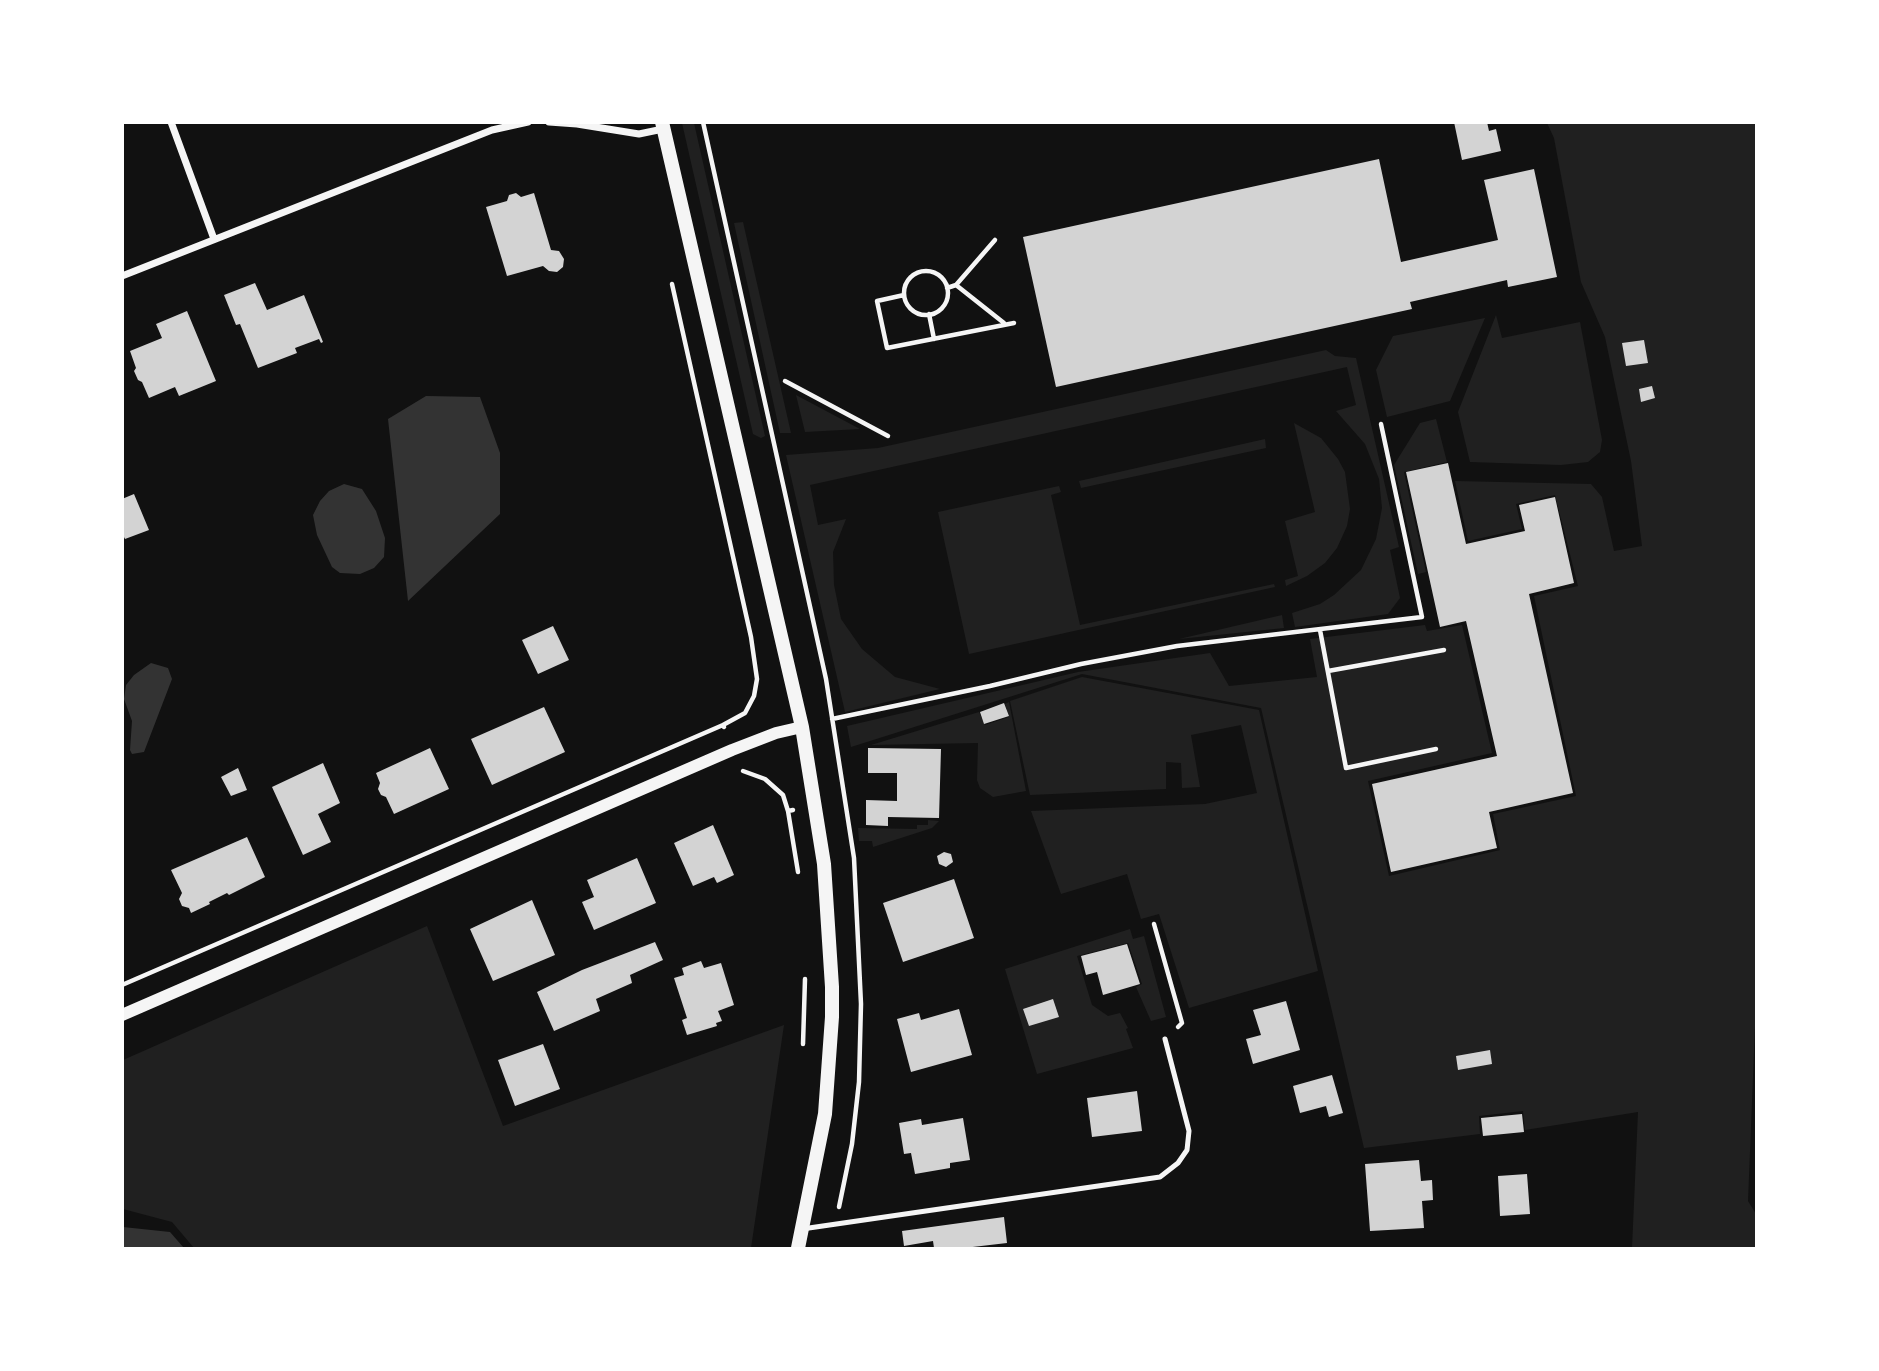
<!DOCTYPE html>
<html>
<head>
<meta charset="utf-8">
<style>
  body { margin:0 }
  #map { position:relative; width:1879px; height:1371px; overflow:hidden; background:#111; font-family:"IBM Plex Serif",serif }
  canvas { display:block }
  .frame { position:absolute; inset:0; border:124px solid #fff; pointer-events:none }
</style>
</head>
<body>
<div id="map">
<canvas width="1879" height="1371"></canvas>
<div class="frame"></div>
</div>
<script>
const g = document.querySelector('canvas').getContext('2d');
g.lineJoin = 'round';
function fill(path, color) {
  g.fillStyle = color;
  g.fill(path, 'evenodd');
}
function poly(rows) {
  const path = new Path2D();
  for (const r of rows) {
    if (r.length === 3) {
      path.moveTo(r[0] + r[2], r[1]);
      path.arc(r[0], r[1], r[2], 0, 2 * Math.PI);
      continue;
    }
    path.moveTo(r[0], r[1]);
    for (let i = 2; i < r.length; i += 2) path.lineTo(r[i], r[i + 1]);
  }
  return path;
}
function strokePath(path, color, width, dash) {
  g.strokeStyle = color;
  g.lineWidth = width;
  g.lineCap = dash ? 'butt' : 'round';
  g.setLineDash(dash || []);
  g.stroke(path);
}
fill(poly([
  [682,123,694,123,765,436,761,438,753,434],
  [1547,123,1756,123,1756,1002,1748,1201,1756,1214,1756,1248,1632,1248,1638,1112,1525,1130,1523,1111,1479,1116,1480,1134,1364,1148,1261,708,1082,674,851,747,847,726,1078,672,1210,653,1229,686,1317,677,1310,639,1425,625,1427,631,1462,625,1492,753,1368,781,1389,876,1500,850,1493,814,1576,796,1534,596,1578,586,1555,495,1516,504,1522,529,1468,541,1455,481,1591,484,1602,497,1614,551,1642,546,1631,461,1605,337,1581,282,1554,138],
  [743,222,791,433,780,433,734,223],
  [1496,315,1502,338,1580,322,1602,440,1600,452,1588,462,1561,465,1470,462,1458,412],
  [1485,318,1450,401,1387,417,1376,370,1393,336],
  [1326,350,1335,356,1356,358,1399,547,1390,550,1400,598,1388,614,1295,627,1292,613,1320,604,1334,595,1361,570,1376,539,1382,508,1379,479,1365,444,1336,411,1356,405,1347,367,810,485,818,525,846,519,833,552,834,585,841,619,862,649,895,677,940,689,845,712,786,455,878,448],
  [796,395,860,429,805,432],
  [1436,419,1447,462,1404,472,1426,572,1418,574,1394,465,1420,423],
  [1294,423,1321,438,1338,459,1345,472,1350,509,1347,526,1337,548,1325,563,1307,576,1286,586,1285,580,1298,576,1285,521,1315,512],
  [1265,439,1266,448,1081,488,1079,481],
  [1059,486,1061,492,1051,495,1080,625,1274,584,1275,587,969,654,938,512],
  [1282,615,1284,628,1179,639],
  [1082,677,1259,710,1318,971,1189,1008,1159,914,1141,919,1127,874,1061,894,1031,811,1205,804,1257,793,1241,725,1191,735,1200,787,1182,788,1181,763,1166,762,1166,789,1030,795,1010,701],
  [1009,702,1026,791,993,797,980,788,977,780,978,743,871,745,979,712,985,725,1009,717,1005,704],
  [928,820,939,821,932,828,873,847,872,841,859,841,858,828,917,829,917,825,928,825],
  [427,926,503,1126,784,1025,751,1248,194,1248,172,1222,123,1209,123,1060],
  [1130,929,1133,939,1144,936,1166,1017,1151,1021,1136,987,1142,984,1128,943,1077,956,1092,1005,1108,1016,1120,1013,1128,1028,1126,1029,1133,1048,1037,1074,1005,969]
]), '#202020');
fill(poly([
  [426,396,480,397,500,453,500,514,408,601,388,419],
  [344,484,362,489,376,511,385,538,384,557,374,568,360,574,340,573,332,567,317,535,313,515,320,501,329,491],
  [151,663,168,668,172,679,144,752,132,754,130,750,132,721,124,699,126,685,134,675],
  [123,1227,170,1232,184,1248,123,1248]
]), '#333');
fill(poly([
  [1454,122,1487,122,1489,131,1496,129,1501,151,1462,160],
  [1379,159,1401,262,1498,240,1484,180,1534,169,1557,277,1508,287,1507,280,1410,302,1412,309,1056,387,1023,237],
  [516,193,521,197,534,193,551,250,559,251,564,259,563,267,557,272,549,271,543,266,507,276,486,207,507,201,509,195],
  [255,283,267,310,304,295,323,342,321,343,319,339,295,348,297,353,258,368,240,324,236,325,224,295],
  [187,311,216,381,179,396,175,387,149,398,142,382,138,380,134,371,136,368,130,351,162,338,156,324],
  [1644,340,1648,363,1626,366,1622,343],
  [1652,386,1655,398,1641,402,1639,389],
  [1448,463,1466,544,1525,531,1519,505,1555,497,1574,583,1529,594,1573,793,1489,812,1497,848,1391,872,1372,784,1497,756,1466,621,1440,627,1406,472],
  [134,494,149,530,125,539,122,533,122,499],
  [553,626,569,660,538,674,522,640],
  [1004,703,1009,716,984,724,980,712],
  [544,707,565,752,492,785,471,739],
  [430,748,449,789,394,814,386,797,381,795,378,789,380,783,376,773],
  [868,748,941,749,939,818,888,817,888,826,866,825,866,800,897,801,897,773,868,773],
  [323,763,340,803,318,814,331,842,303,855,272,787],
  [238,768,247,790,231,796,221,777],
  [713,825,734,875,717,883,714,877,693,886,674,843],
  [247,837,265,877,229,895,227,893,209,902,210,904,191,913,189,908,182,906,179,899,182,893,171,870],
  [944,852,951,854,953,862,946,867,939,864,937,856],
  [637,858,656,903,594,930,582,902,594,897,587,880],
  [954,879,974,938,903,962,883,903],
  [532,900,555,955,493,981,470,929],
  [655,942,663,960,630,975,632,983,596,999,600,1011,554,1031,537,992,582,970],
  [1127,944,1140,984,1103,995,1097,972,1086,975,1081,956],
  [701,961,704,968,721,963,734,1005,718,1011,722,1021,716,1023,717,1026,687,1035,682,1020,687,1018,674,978,684,975,682,968],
  [1053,999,1059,1017,1029,1026,1023,1009],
  [1286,1001,1300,1050,1253,1064,1246,1039,1261,1035,1253,1010],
  [959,1009,972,1055,911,1072,897,1019,919,1013,921,1020],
  [543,1044,560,1089,515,1106,498,1060],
  [1490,1050,1492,1064,1458,1070,1456,1056],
  [1332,1075,1343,1113,1329,1117,1326,1106,1300,1113,1293,1086],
  [1137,1091,1142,1131,1092,1137,1087,1098],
  [1522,1114,1524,1132,1483,1136,1481,1118],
  [963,1118,970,1160,950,1163,950,1168,915,1174,911,1153,904,1154,899,1123,921,1119,922,1125],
  [1419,1160,1421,1181,1432,1180,1433,1200,1422,1201,1424,1228,1370,1231,1365,1164],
  [1527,1174,1530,1214,1500,1216,1498,1176],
  [1004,1217,1007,1243,964,1248,934,1248,933,1241,904,1246,902,1231]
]), '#d3d3d3');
strokePath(poly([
  [703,122,826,679,854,858,861,1004,859,1082,852,1144,839,1207],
  [926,293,22],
  [672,284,751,637],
  [956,285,1004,323],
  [947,288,956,285,995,240],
  [904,295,877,301,887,348,1014,323],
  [929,314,934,339],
  [785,381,888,436],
  [1320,630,1346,768,1436,749],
  [1328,671,1444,650],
  [832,719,990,686,1081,664,1177,646,1422,617,1381,424],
  [724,727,723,725,745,713,754,696,757,679,751,637],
  [743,771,765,779,783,795,788,811,793,810],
  [788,811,798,872],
  [1154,924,1182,1023,1178,1027],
  [122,985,723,725],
  [803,1044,805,979]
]), '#f5f5f5', 4.5);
strokePath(poly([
  [802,1229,1160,1177,1178,1163,1187,1150,1189,1131,1165,1039]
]), '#f5f5f5', 5);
strokePath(poly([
  [171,122,214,239],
  [549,122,577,124,639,134,663,129],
  [122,276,492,130,528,122]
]), '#f5f5f5', 7);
strokePath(poly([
  [122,1015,732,750,776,733,802,727]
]), '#f5f5f5', 12);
strokePath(poly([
  [662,122,802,727,824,864,832,987,832,1017,825,1114,798,1248]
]), '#f5f5f5', 14);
</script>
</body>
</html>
